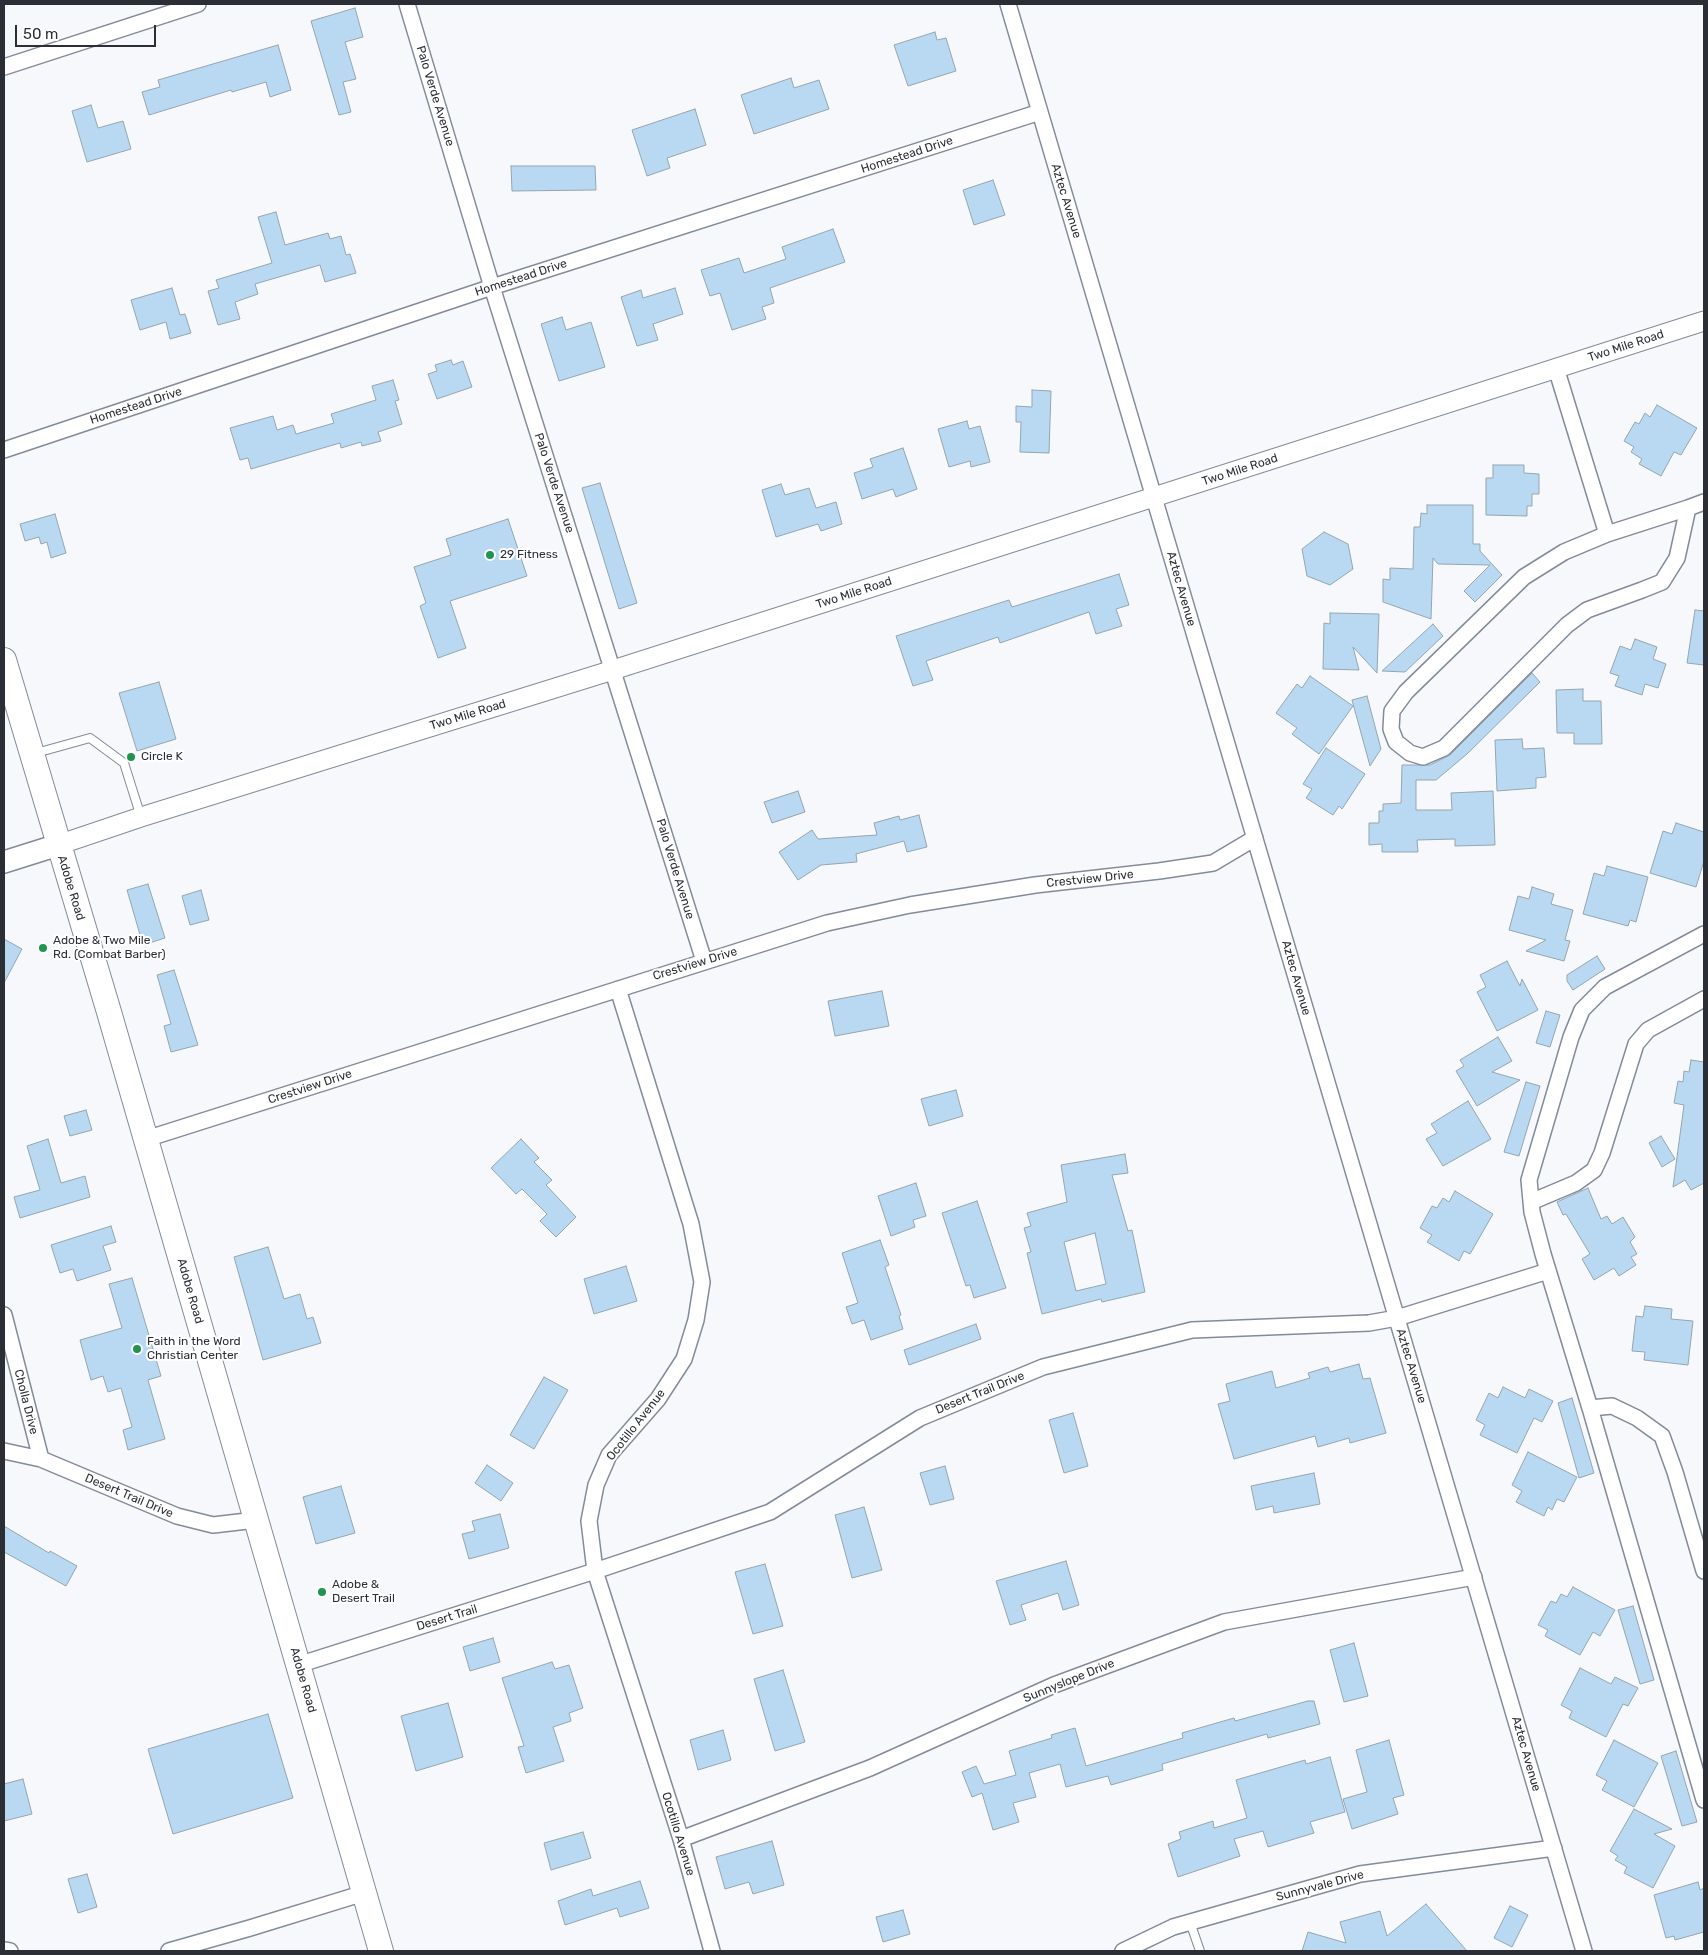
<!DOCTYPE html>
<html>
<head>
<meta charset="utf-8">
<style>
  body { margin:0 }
  #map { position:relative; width:1708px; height:1955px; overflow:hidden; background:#f6f8fc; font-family:Rubik,sans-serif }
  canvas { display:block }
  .frame { position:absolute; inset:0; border:5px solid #2b2f35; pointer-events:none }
  .scale { position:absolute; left:15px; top:25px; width:141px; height:22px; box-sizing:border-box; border:2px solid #2b2f35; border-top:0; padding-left:6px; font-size:15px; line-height:18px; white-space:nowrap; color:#2b2f35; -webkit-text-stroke:4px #fff; paint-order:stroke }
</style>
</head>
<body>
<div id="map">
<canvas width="1708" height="1955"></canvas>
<div class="frame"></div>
<div class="scale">50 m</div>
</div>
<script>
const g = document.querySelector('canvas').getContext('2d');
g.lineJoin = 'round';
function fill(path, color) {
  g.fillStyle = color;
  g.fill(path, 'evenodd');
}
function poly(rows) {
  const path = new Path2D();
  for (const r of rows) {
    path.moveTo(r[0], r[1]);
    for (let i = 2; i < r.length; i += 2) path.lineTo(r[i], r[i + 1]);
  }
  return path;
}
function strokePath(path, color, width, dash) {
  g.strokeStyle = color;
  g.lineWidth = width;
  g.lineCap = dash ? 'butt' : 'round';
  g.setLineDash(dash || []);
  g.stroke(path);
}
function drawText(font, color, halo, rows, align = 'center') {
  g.font = font + ' Rubik,sans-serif';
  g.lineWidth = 4;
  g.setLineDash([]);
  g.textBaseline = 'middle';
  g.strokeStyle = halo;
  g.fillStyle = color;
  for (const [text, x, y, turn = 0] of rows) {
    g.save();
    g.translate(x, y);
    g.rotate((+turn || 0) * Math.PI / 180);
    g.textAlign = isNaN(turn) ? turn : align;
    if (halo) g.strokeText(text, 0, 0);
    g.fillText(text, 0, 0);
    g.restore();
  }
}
const building = poly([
  [355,8,363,37,345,42,356,79,343,82,351,112,339,115,311,21,355,8],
  [935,32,937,40,946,38,956,71,908,86,894,45,935,32],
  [278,45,291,90,270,97,266,82,232,92,231,90,149,115,142,92,160,87,158,80,278,45],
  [791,78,794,88,819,80,829,109,754,134,741,95,791,78],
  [91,105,98,128,123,121,131,149,87,162,72,111,91,105],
  [695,109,706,145,667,158,670,168,647,176,632,130,695,109],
  [511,166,595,166,596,190,512,191,511,166],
  [993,180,1005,215,974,225,963,190,993,180],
  [276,212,285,245,328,233,330,239,341,236,346,255,350,254,356,273,325,282,320,265,255,284,258,294,235,302,240,319,218,325,208,291,219,288,216,280,272,263,258,217,276,212],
  [833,229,845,262,770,288,774,303,762,307,766,319,732,330,720,293,710,296,701,270,739,258,744,273,786,259,782,247,833,229],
  [172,288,180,315,185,314,191,333,170,339,166,322,140,330,131,300,172,288],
  [675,288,683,314,653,324,658,340,637,346,621,297,641,290,643,298,675,288],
  [562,317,566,330,591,322,605,367,559,381,541,324,562,317],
  [451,360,453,365,463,361,472,387,437,399,428,374,437,371,435,365,451,360],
  [393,380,399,400,395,401,402,424,378,432,381,441,362,446,361,442,341,448,340,443,251,469,248,458,240,460,230,428,273,416,277,430,293,425,296,434,334,423,331,414,376,400,372,386,393,380],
  [1032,390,1051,391,1049,453,1020,452,1021,422,1016,422,1016,406,1032,407,1032,390],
  [1657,405,1697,428,1681,455,1674,452,1661,476,1639,464,1642,459,1631,452,1634,447,1624,441,1635,422,1639,424,1645,413,1650,417,1657,405],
  [967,421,969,429,980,426,990,462,971,467,970,461,949,467,938,429,967,421],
  [903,448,917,489,896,497,893,489,862,499,854,473,873,467,870,459,903,448],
  [1493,465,1524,465,1524,473,1539,474,1539,494,1532,494,1532,506,1527,506,1527,516,1486,515,1486,478,1493,478,1493,465],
  [600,483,637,603,619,609,582,488,600,483],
  [781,484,785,495,809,488,816,508,836,502,842,524,821,531,818,524,776,537,762,490,781,484],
  [1427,505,1473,505,1473,544,1480,544,1480,551,1502,575,1475,602,1464,591,1490,565,1438,564,1433,558,1431,619,1383,602,1383,579,1390,580,1390,568,1413,569,1414,527,1420,527,1421,513,1427,514,1427,505],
  [55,514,66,553,51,558,47,542,41,544,39,537,25,541,20,524,55,514],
  [508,519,527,576,450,601,466,648,438,658,420,606,426,603,414,567,451,555,446,539,508,519],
  [1324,532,1348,544,1353,569,1330,585,1307,576,1302,549,1324,532],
  [1119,574,1129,605,1116,609,1122,626,1096,634,1089,612,1000,643,998,637,926,661,933,680,913,686,896,636,1009,600,1012,607,1119,574],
  [1695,610,1704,611,1704,665,1687,663,1695,610],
  [1330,613,1379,614,1377,673,1353,647,1359,670,1323,669,1324,623,1330,624,1330,613],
  [1433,624,1443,636,1405,672,1382,671,1433,624],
  [1635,639,1657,647,1653,659,1666,664,1658,688,1645,684,1642,695,1615,686,1619,676,1610,673,1620,646,1631,650,1635,639],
  [1532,673,1540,682,1467,754,1436,780,1416,780,1416,810,1452,810,1451,793,1493,791,1495,845,1455,846,1455,839,1417,840,1418,852,1382,852,1382,844,1369,845,1369,823,1379,823,1379,811,1383,811,1383,804,1401,803,1402,765,1430,765,1450,755,1532,673],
  [1310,676,1353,706,1319,754,1292,734,1297,728,1276,713,1297,684,1302,688,1310,676],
  [159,682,176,739,137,751,119,693,159,682],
  [1583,689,1583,701,1601,701,1602,744,1574,744,1574,733,1557,733,1556,690,1583,689],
  [1367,696,1381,749,1370,766,1352,700,1367,696],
  [1522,739,1523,749,1544,748,1546,777,1536,778,1536,788,1497,791,1495,740,1522,739],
  [1326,748,1365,774,1342,809,1339,806,1333,815,1306,798,1312,789,1303,784,1326,748],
  [798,791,805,812,772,823,764,802,798,791],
  [919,815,927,847,907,852,904,841,856,854,857,862,821,865,798,880,779,852,812,830,818,839,877,835,874,823,899,816,900,820,919,815],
  [1676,823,1704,832,1704,861,1696,887,1650,873,1663,831,1672,834,1676,823],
  [1607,866,1648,877,1636,922,1630,920,1628,926,1583,914,1594,873,1604,876,1607,866],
  [148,884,165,938,143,945,127,890,148,884],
  [1532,887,1554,894,1551,904,1573,910,1565,940,1570,941,1564,961,1526,951,1546,940,1509,930,1518,896,1529,899,1532,887],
  [201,890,209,920,190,925,182,896,201,890],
  [4,939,22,949,4,983,4,939],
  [1597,956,1605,969,1573,990,1567,981,1567,975,1597,956],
  [1507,961,1520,986,1522,979,1538,1010,1497,1031,1477,992,1486,987,1480,975,1507,961],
  [174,970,198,1045,171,1052,164,1026,171,1024,157,975,174,970],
  [882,991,889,1026,835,1036,828,1001,882,991],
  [1546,1011,1560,1015,1550,1047,1536,1043,1546,1011],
  [1498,1037,1512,1061,1492,1072,1520,1080,1477,1106,1456,1071,1464,1066,1460,1060,1498,1037],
  [1691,1060,1704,1062,1704,1183,1691,1190,1685,1180,1673,1187,1684,1105,1674,1103,1678,1081,1683,1082,1684,1071,1689,1072,1691,1060],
  [1526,1082,1540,1086,1519,1156,1504,1152,1526,1082],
  [956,1090,963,1116,929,1126,921,1099,956,1090],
  [1468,1101,1491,1139,1443,1166,1426,1139,1437,1133,1431,1124,1468,1101],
  [86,1110,92,1130,70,1136,64,1116,86,1110],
  [1661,1136,1675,1159,1662,1167,1649,1143,1661,1136],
  [48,1139,61,1183,85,1176,90,1197,20,1218,14,1197,40,1190,27,1146,48,1139],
  [521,1139,539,1158,534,1162,552,1180,546,1185,576,1217,556,1237,540,1221,547,1214,522,1189,516,1194,491,1168,521,1139],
  [1125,1154,1128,1173,1112,1175,1128,1231,1132,1230,1145,1292,1102,1302,1101,1299,1042,1314,1027,1253,1031,1252,1024,1228,1031,1226,1027,1213,1067,1202,1061,1165,1125,1154],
  [1095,1233,1106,1284,1076,1291,1064,1242,1095,1233],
  [916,1183,926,1216,913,1220,915,1227,891,1236,878,1196,916,1183],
  [1588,1188,1601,1219,1607,1216,1612,1224,1623,1217,1635,1237,1630,1242,1637,1254,1631,1257,1636,1265,1619,1276,1614,1268,1594,1280,1582,1259,1590,1254,1566,1214,1563,1215,1557,1202,1588,1188],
  [1455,1191,1493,1214,1470,1254,1464,1251,1459,1261,1427,1242,1432,1235,1420,1228,1432,1206,1437,1208,1443,1198,1449,1202,1455,1191],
  [977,1201,1006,1288,974,1298,970,1285,966,1286,942,1213,977,1201],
  [111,1226,116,1242,103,1246,111,1270,77,1281,73,1269,60,1273,51,1245,111,1226],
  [880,1240,889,1265,885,1267,901,1315,899,1316,903,1329,871,1340,864,1320,852,1324,846,1307,858,1303,842,1253,880,1240],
  [268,1247,284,1299,300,1294,307,1319,313,1317,321,1343,263,1360,234,1257,268,1247],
  [626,1266,637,1301,594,1314,584,1279,626,1266],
  [132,1278,161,1376,148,1380,165,1439,128,1450,123,1430,132,1427,121,1388,108,1392,103,1376,91,1380,80,1340,122,1328,109,1284,132,1278],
  [1645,1306,1672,1309,1671,1319,1693,1321,1688,1365,1644,1360,1645,1352,1632,1351,1636,1316,1643,1317,1645,1306],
  [976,1324,981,1339,909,1365,904,1350,976,1324],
  [1359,1364,1363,1379,1370,1378,1386,1433,1350,1443,1349,1438,1318,1447,1315,1436,1234,1459,1218,1404,1230,1401,1226,1384,1272,1371,1276,1388,1310,1378,1308,1373,1328,1367,1330,1372,1359,1364],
  [544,1377,568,1390,534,1449,510,1435,544,1377],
  [1503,1387,1525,1398,1529,1389,1553,1401,1542,1422,1534,1418,1517,1453,1480,1435,1485,1425,1476,1420,1489,1393,1498,1398,1503,1387],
  [1572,1398,1594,1473,1579,1478,1558,1403,1572,1398],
  [1073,1413,1088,1466,1064,1473,1049,1420,1073,1413],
  [1528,1452,1577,1477,1564,1502,1557,1499,1552,1510,1548,1507,1544,1516,1516,1502,1522,1491,1512,1485,1528,1452],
  [487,1465,513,1483,501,1501,475,1483,487,1465],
  [945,1466,954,1499,930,1505,920,1473,945,1466],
  [1314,1473,1320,1504,1274,1513,1273,1506,1256,1510,1251,1486,1314,1473],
  [341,1486,355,1533,316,1544,303,1497,341,1486],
  [864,1507,882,1570,852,1578,835,1515,864,1507],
  [500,1514,509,1548,469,1559,462,1534,475,1531,472,1521,500,1514],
  [4,1526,49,1553,50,1551,77,1566,66,1586,4,1552,4,1526],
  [1066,1561,1079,1605,1063,1610,1058,1593,1021,1605,1026,1620,1010,1625,996,1581,1066,1561],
  [765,1564,783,1626,753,1634,735,1572,765,1564],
  [1573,1587,1615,1610,1600,1636,1593,1632,1580,1655,1545,1636,1548,1630,1538,1625,1551,1601,1556,1603,1561,1594,1567,1597,1573,1587],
  [1633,1606,1654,1680,1640,1684,1618,1610,1633,1606],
  [493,1638,500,1662,470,1671,463,1647,493,1638],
  [1354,1643,1368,1696,1344,1702,1330,1650,1354,1643],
  [552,1662,555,1669,569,1665,583,1708,569,1713,571,1721,553,1727,564,1761,526,1773,518,1747,524,1746,502,1678,552,1662],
  [1580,1668,1611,1684,1615,1677,1638,1688,1628,1706,1623,1704,1606,1737,1569,1718,1572,1711,1561,1705,1580,1668],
  [783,1670,805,1742,775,1751,754,1679,783,1670],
  [1308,1701,1314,1701,1320,1724,1268,1738,1267,1734,1162,1764,1163,1770,1111,1785,1108,1776,1066,1787,1060,1764,1029,1773,1036,1797,1013,1803,1019,1822,993,1830,982,1793,972,1797,962,1772,976,1766,984,1784,1016,1775,1009,1751,1052,1738,1051,1735,1075,1728,1086,1766,1183,1738,1182,1733,1234,1718,1235,1721,1308,1701],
  [448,1703,463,1757,416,1771,401,1716,448,1703],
  [268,1714,293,1798,173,1834,148,1749,268,1714],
  [723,1730,731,1760,698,1770,690,1740,723,1730],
  [1389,1740,1404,1795,1393,1798,1398,1814,1352,1829,1343,1799,1367,1792,1356,1750,1389,1740],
  [1614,1740,1658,1763,1634,1807,1602,1790,1607,1781,1596,1775,1614,1740],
  [1676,1751,1697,1822,1682,1826,1661,1756,1676,1751],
  [1330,1757,1345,1812,1310,1822,1314,1833,1268,1847,1263,1831,1234,1839,1240,1856,1178,1877,1168,1844,1181,1839,1179,1832,1213,1821,1214,1828,1247,1818,1236,1780,1305,1760,1306,1764,1330,1757],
  [23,1779,32,1814,4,1821,4,1784,23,1779],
  [1634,1809,1672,1829,1654,1834,1675,1846,1653,1888,1624,1873,1627,1867,1615,1860,1618,1856,1610,1851,1634,1809],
  [583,1832,591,1858,551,1870,544,1843,583,1832],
  [772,1841,784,1885,753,1894,749,1882,725,1889,716,1857,772,1841],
  [87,1874,97,1907,78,1913,68,1879,87,1874],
  [640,1881,649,1908,620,1917,617,1908,565,1925,558,1901,591,1889,593,1896,640,1881],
  [1698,1882,1700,1890,1704,1888,1704,1932,1675,1940,1674,1936,1666,1938,1654,1895,1698,1882],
  [1426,1904,1467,1951,1302,1951,1308,1932,1346,1943,1340,1922,1380,1911,1387,1936,1426,1904],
  [1510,1906,1528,1915,1512,1947,1494,1938,1510,1906],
  [903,1910,910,1934,883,1942,876,1917,903,1910]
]);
fill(building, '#b8d9f1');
strokePath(building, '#94a5b1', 1);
const service = poly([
  [36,753,90,738,124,763,141,817],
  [1190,1922,1200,1951]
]);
const minor = poly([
  [407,4,492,287,704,961],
  [1008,4,1584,1951],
  [4,67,198,4],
  [1556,368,1607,534],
  [4,450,492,287,1040,112],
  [1688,508,1677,558,1662,582,1642,590,1587,610,1567,625,1444,748,1423,757,1410,753,1396,742,1391,729,1392,711,1406,692,1524,577,1564,552,1607,534,1688,508,1704,502],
  [1704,934,1605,987,1582,1010,1571,1037,1529,1180,1532,1212,1543,1254,1590,1408,1612,1406,1637,1418,1662,1436,1675,1472,1704,1571],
  [618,989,691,1224,702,1282,696,1320,684,1359,658,1399,609,1455,596,1485,589,1521,595,1571,681,1839,712,1951],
  [146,1139,827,923,910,905,1035,885,1159,871,1213,863,1255,838],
  [1531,1202,1576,1183,1594,1170,1602,1153,1636,1044,1648,1030,1704,999],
  [4,1315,41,1459],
  [1590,1408,1704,1800],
  [4,1451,41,1459,177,1516,213,1525,256,1520],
  [298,1665,595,1571,770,1512,920,1418,1043,1367,1192,1330,1369,1323,1397,1318,1548,1271],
  [681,1839,870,1768,1054,1685,1224,1622,1474,1577],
  [4,1950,10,1951],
  [169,1951,250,1928,364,1893],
  [1123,1951,1173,1927,1360,1874,1554,1848]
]);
const tertiary = poly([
  [58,845,141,817,613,670,1704,321]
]);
const secondary = poly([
  [4,862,58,845]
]);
const primary = poly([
  [4,660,109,1012,381,1951]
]);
strokePath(service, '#828b9a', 10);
strokePath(minor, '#828b9a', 18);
strokePath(tertiary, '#828b9a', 21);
strokePath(secondary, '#828b9a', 24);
strokePath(primary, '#828b9a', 26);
strokePath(service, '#fff', 8);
strokePath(minor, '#fff', 15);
strokePath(tertiary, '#fff', 19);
strokePath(secondary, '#fff', 21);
strokePath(primary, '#fff', 24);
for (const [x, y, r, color] of [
  [490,555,5,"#1f9550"],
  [131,757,5,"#1f9550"],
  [43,948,5,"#1f9550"],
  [137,1349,5,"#1f9550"],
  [322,1592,5,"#1f9550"]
]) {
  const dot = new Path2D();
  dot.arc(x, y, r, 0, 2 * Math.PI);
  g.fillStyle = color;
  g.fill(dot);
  strokePath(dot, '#fff', 2);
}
drawText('12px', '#2b2f35', '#fff', [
  ["Palo Verde Avenue",435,96,73],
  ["Homestead Drive",907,155,-18],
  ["Aztec Avenue",1066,201,73],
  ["Homestead Drive",521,278,-18],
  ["Two Mile Road",1626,346,-18],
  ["Homestead Drive",136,406,-18],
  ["Two Mile Road",1240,470,-18],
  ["Palo Verde Avenue",554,483,72],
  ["Aztec Avenue",1181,589,74],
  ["Two Mile Road",854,593,-18],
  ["Two Mile Road",468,715,-17],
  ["Palo Verde Avenue",675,869,73],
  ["Crestview Drive",1090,879,-6],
  ["Adobe Road",71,888,73],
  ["Crestview Drive",695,964,-17],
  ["Aztec Avenue",1296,978,74],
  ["Crestview Drive",310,1087,-18],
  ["Adobe Road",190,1291,74],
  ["Aztec Avenue",1411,1366,73],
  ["Desert Trail Drive",980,1393,-22],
  ["Cholla Drive",26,1402,76],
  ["Ocotillo Avenue",636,1425,-52],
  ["Desert Trail Drive",129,1496,23],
  ["Desert Trail",447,1618,-17],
  ["Adobe Road",303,1680,74],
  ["Sunnyslope Drive",1069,1681,-22],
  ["Aztec Avenue",1526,1754,74],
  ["Ocotillo Avenue",678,1834,73],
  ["Sunnyvale Drive",1320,1886,-15]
]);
drawText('12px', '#2b2f35', '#fff', [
  ["29 Fitness",500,555],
  ["Circle K",141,757],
  ["Adobe & Two Mile",53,941],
  ["Rd. (Combat Barber)",53,955],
  ["Faith in the Word",147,1342],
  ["Christian Center",147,1356],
  ["Adobe &",332,1585],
  ["Desert Trail",332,1599]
], 'left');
</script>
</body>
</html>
